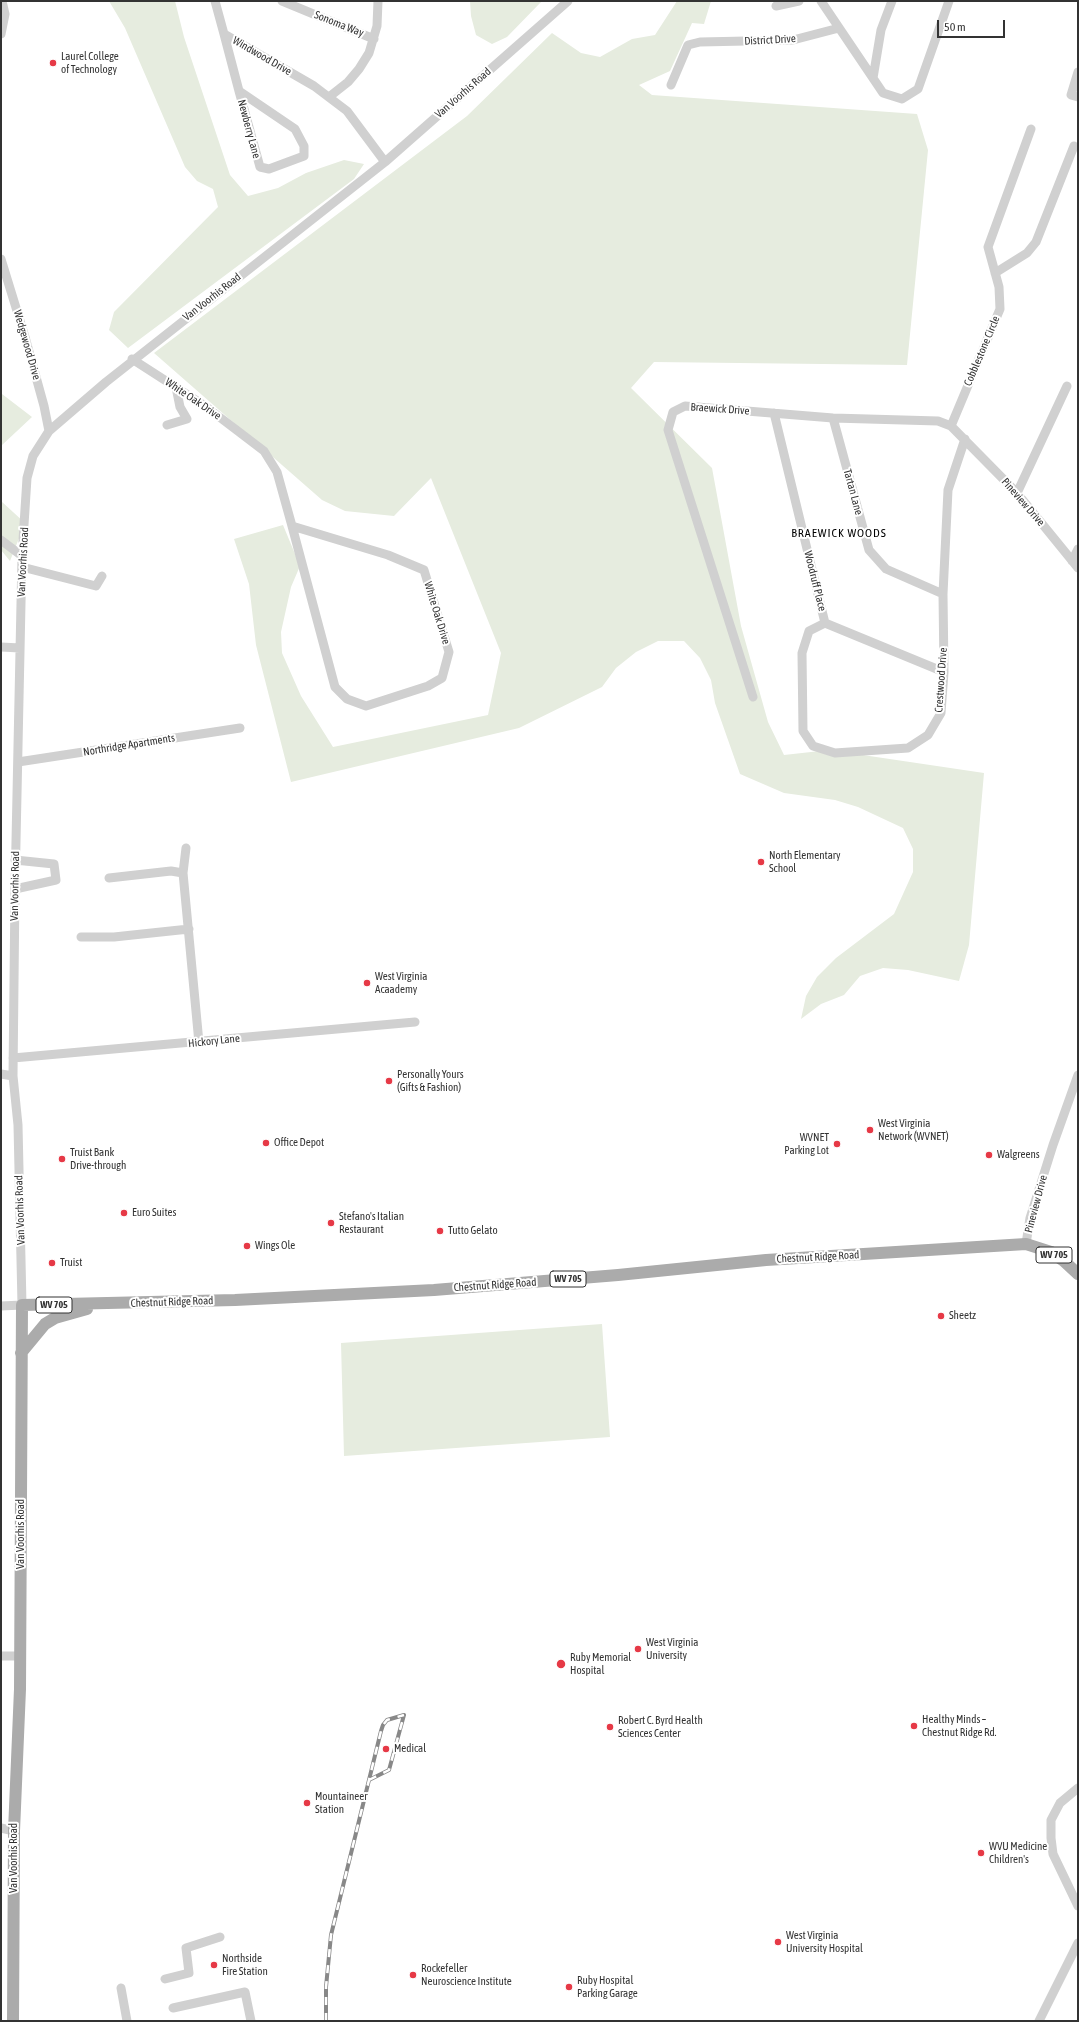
<!DOCTYPE html>
<html>
<head>
<meta charset="utf-8">
<style>
  body { margin:0 }
  #map { position:relative; width:1079px; height:2022px; overflow:hidden; background:#fff; font-family:"Asap Condensed",sans-serif }
  canvas { display:block }
  .frame { position:absolute; inset:0; border:2px solid #333; pointer-events:none }
  .scale { position:absolute; left:937px; top:20px; width:68px; height:18px; box-sizing:border-box; border:2px solid #333; border-top:0; padding-left:5px; font-size:12px; line-height:14px; white-space:nowrap; color:#333; -webkit-text-stroke:3px #fff; paint-order:stroke }
</style>
</head>
<body>
<div id="map">
<canvas width="1079" height="2022"></canvas>
<div class="frame"></div>
<div class="scale">50 m</div>
</div>
<script>
const g = document.querySelector('canvas').getContext('2d');
g.lineJoin = 'round';
function fill(path, color) {
  g.fillStyle = color;
  g.fill(path, 'evenodd');
}
function poly(rows) {
  const path = new Path2D();
  for (const r of rows) {
    path.moveTo(r[0], r[1]);
    for (let i = 2; i < r.length; i += 2) path.lineTo(r[i], r[i + 1]);
  }
  return path;
}
function strokePath(path, color, width, dash) {
  g.strokeStyle = color;
  g.lineWidth = width;
  g.lineCap = dash ? 'butt' : 'round';
  g.setLineDash(dash || []);
  g.stroke(path);
}
function drawText(font, color, halo, rows, align = 'center') {
  g.font = font + ' "Asap Condensed",sans-serif';
  g.lineWidth = 4;
  g.setLineDash([]);
  g.textBaseline = 'middle';
  g.strokeStyle = halo;
  g.fillStyle = color;
  for (const [text, x, y, turn = 0] of rows) {
    g.save();
    g.translate(x, y);
    g.rotate((+turn || 0) * Math.PI / 180);
    g.textAlign = isNaN(turn) ? turn : align;
    if (halo) g.strokeText(text, 0, 0);
    g.fillText(text, 0, 0);
    g.restore();
  }
}
fill(poly([
  [109,1,175,1,184,37,230,175,248,196,278,188,306,173,344,160,364,164,354,179,128,348,109,330,114,312,218,207,213,189,197,181,185,167,125,28],
  [470,1,542,1,507,37,492,44,476,35,471,16],
  [677,1,711,1,704,24,692,23,670,71,639,85,652,95,917,114,928,150,907,365,654,362,631,388,712,468,741,626,768,722,784,755,829,750,984,773,969,945,959,981,908,970,883,968,860,976,844,995,821,1004,801,1019,806,996,817,977,836,958,894,914,913,872,913,849,903,828,858,807,835,800,784,793,740,774,715,703,711,680,700,658,684,641,658,641,636,652,616,668,602,687,519,728,291,782,256,645,249,584,234,539,283,525,300,566,291,587,281,632,282,653,301,696,333,747,488,715,501,653,431,478,394,516,345,511,322,500,154,353,467,116,552,33,581,53,600,57,632,39,655,35],
  [2,394,32,417,1,446,1,395],
  [1,501,25,523,10,561,1,550],
  [602,1324,610,1437,344,1456,341,1343]
]), '#e6ecdf');
strokePath(poly([
  [215,1,224,34,314,86,347,111,385,162],
  [282,1,374,39],
  [821,1,883,93,902,99,918,89,949,1],
  [776,6,799,1],
  [1,34,5,14,2,1],
  [224,34,239,91,260,167,269,169,304,156,304,146,295,129,239,91],
  [1078,72,1071,95,1078,97],
  [873,78,881,30,892,1],
  [671,85,688,45,700,42,793,40,839,28],
  [329,97,348,82,359,69,369,53,377,26,378,1],
  [1,259,25,337,44,406,49,431],
  [995,273,1027,253,1036,242,1074,146],
  [132,359,205,406,264,451,277,472,292,526],
  [774,413,825,623,944,672],
  [833,418,869,550,886,569,943,594],
  [167,425,187,419,180,407,176,387],
  [951,426,1000,309,999,287,988,247,1031,129],
  [1017,493,1067,386],
  [292,526,388,555,424,570,449,652,442,678,428,686,366,706,347,699,335,687,292,526],
  [1,540,22,556],
  [1072,561,1078,549],
  [22,567,96,586,102,576],
  [825,623,809,631,802,653,803,731,813,746,835,753,908,748,928,735,941,713,944,672,943,594,948,490,965,439],
  [1,647,20,648],
  [753,697,668,430,673,412,685,406,833,418,938,421,951,426,1017,493,1078,568],
  [18,762,240,728],
  [186,848,183,873,199,1043],
  [109,878,171,871,183,873],
  [15,889,56,880,54,864,15,860],
  [81,937,114,937,189,929],
  [13,1058,415,1022],
  [1,1074,13,1076],
  [1026,1244,1030,1218,1053,1145,1078,1075],
  [1,1306,22,1305,18,1125,13,1076,15,889,22,556,27,478,33,456,49,431,106,382,385,162,568,1],
  [1,1656,20,1656],
  [1078,1788,1060,1803,1051,1820,1051,1838,1053,1854,1078,1906],
  [1,1828,14,1831],
  [165,1979,189,1973,186,1948,220,1937],
  [121,1988,127,2021],
  [173,2008,245,1992,251,2021],
  [1039,2021,1078,1943]
]), '#d0d0d0', 9);
strokePath(poly([
  [21,1353,45,1324,55,1318,87,1309],
  [13,2021,14,1831,20,1689,22,1305,235,1300,434,1290,618,1275,766,1260,1026,1244,1051,1252,1064,1261,1078,1274]
]), '#ababab', 12);
const rail = poly([
  [369,1780,389,1770,404,1715],
  [326,2021,326,1987,331,1935,381,1731,383,1725,387,1720,404,1715]
]);
strokePath(rail, '#888', 4);
strokePath(rail, '#fff', 2.5, [8]);
for (const [x, y, r, color] of [
  [53,63,4,"#e63946"],
  [761,862,4,"#e63946"],
  [367,983,4,"#e63946"],
  [389,1081,4,"#e63946"],
  [870,1130,4,"#e63946"],
  [266,1143,4,"#e63946"],
  [837,1144,4,"#e63946"],
  [989,1155,4,"#e63946"],
  [62,1159,4,"#e63946"],
  [124,1213,4,"#e63946"],
  [331,1223,4,"#e63946"],
  [440,1231,4,"#e63946"],
  [247,1246,4,"#e63946"],
  [52,1263,4,"#e63946"],
  [941,1316,4,"#e63946"],
  [638,1649,4,"#e63946"],
  [561,1664,5,"#e63946"],
  [914,1726,4,"#e63946"],
  [610,1727,4,"#e63946"],
  [386,1749,4,"#e63946"],
  [307,1803,4,"#e63946"],
  [981,1853,4,"#e63946"],
  [778,1942,4,"#e63946"],
  [214,1965,4,"#e63946"],
  [413,1975,4,"#e63946"],
  [569,1987,4,"#e63946"]
]) {
  const dot = new Path2D();
  dot.arc(x, y, r, 0, 2 * Math.PI);
  g.fillStyle = color;
  g.fill(dot);
  strokePath(dot, '#fff', 1.5);
}
for (const [x, y, w] of [
  [1054,1255,36],
  [568,1279,36],
  [54,1305,36]
]) {
  const box = new Path2D();
  box.roundRect(x - w / 2, y - 8, w, 16, 3);
  g.fillStyle = '#fff';
  g.fill(box);
  strokePath(box, '#333', 1);
}
drawText('bold 10px', '#333', null, [
  ["WV 705",1054,1255],
  ["WV 705",568,1279],
  ["WV 705",54,1305]
]);
drawText('11px', '#333', '#fff', [
  ["Sonoma Way",339,24,22],
  ["District Drive",770,40,-3],
  ["Windwood Drive",262,56,30],
  ["Van Voorhis Road",463,93,-41],
  ["Newberry Lane",249,129,75],
  ["Van Voorhis Road",212,297,-38],
  ["Wedgewood Drive",27,345,74],
  ["Cobblestone Circle",982,351,-67],
  ["White Oak Drive",193,399,34],
  ["Braewick Drive",720,409,4],
  ["Tartan Lane",853,492,75],
  ["Pineview Drive",1023,502,49],
  ["Van Voorhis Road",23,562,-87],
  ["Woodruff Place",815,581,76],
  ["White Oak Drive",437,613,73],
  ["Crestwood Drive",941,680,-86],
  ["Northridge Apartments",129,745,-9],
  ["Van Voorhis Road",15,886,-89],
  ["Hickory Lane",214,1041,-6],
  ["Pineview Drive",1036,1204,-75],
  ["Van Voorhis Road",20,1210,-92],
  ["Chestnut Ridge Road",818,1257,-3],
  ["Chestnut Ridge Road",495,1285,-4],
  ["Chestnut Ridge Road",172,1302,-2],
  ["Van Voorhis Road",21,1534,-90],
  ["Van Voorhis Road",14,1858,-90]
]);
drawText('11px', '#333', '#fff', [
  ["Laurel College",61,57],
  ["of Technology",61,70],
  ["North Elementary",769,856],
  ["School",769,869],
  ["West Virginia",375,977],
  ["Acaademy",375,990],
  ["Personally Yours",397,1075],
  ["(Gifts & Fashion)",397,1088],
  ["West Virginia",878,1124],
  ["Network (WVNET)",878,1137],
  ["WVNET",829,1138,"right"],
  ["Parking Lot",829,1151,"right"],
  ["Office Depot",274,1143],
  ["Truist Bank",70,1153],
  ["Drive-through",70,1166],
  ["Walgreens",997,1155],
  ["Euro Suites",132,1213],
  ["Stefano's Italian",339,1217],
  ["Restaurant",339,1230],
  ["Tutto Gelato",448,1231],
  ["Wings Ole",255,1246],
  ["Truist",60,1263],
  ["Sheetz",949,1316],
  ["West Virginia",646,1643],
  ["University",646,1656],
  ["Ruby Memorial",570,1658],
  ["Hospital",570,1671],
  ["Healthy Minds –",922,1720],
  ["Chestnut Ridge Rd.",922,1733],
  ["Robert C. Byrd Health",618,1721],
  ["Sciences Center",618,1734],
  ["Medical",394,1749],
  ["Mountaineer",315,1797],
  ["Station",315,1810],
  ["WVU Medicine",989,1847],
  ["Children's",989,1860],
  ["West Virginia",786,1936],
  ["University Hospital",786,1949],
  ["Northside",222,1959],
  ["Fire Station",222,1972],
  ["Rockefeller",421,1969],
  ["Neuroscience Institute",421,1982],
  ["Ruby Hospital",577,1981],
  ["Parking Garage",577,1994]
], 'left');
g.letterSpacing = '1px';
drawText('12px', '#000', '#fff', [
  ["BRAEWICK WOODS",839,533]
]);
g.letterSpacing = '0px';
</script>
</body>
</html>
